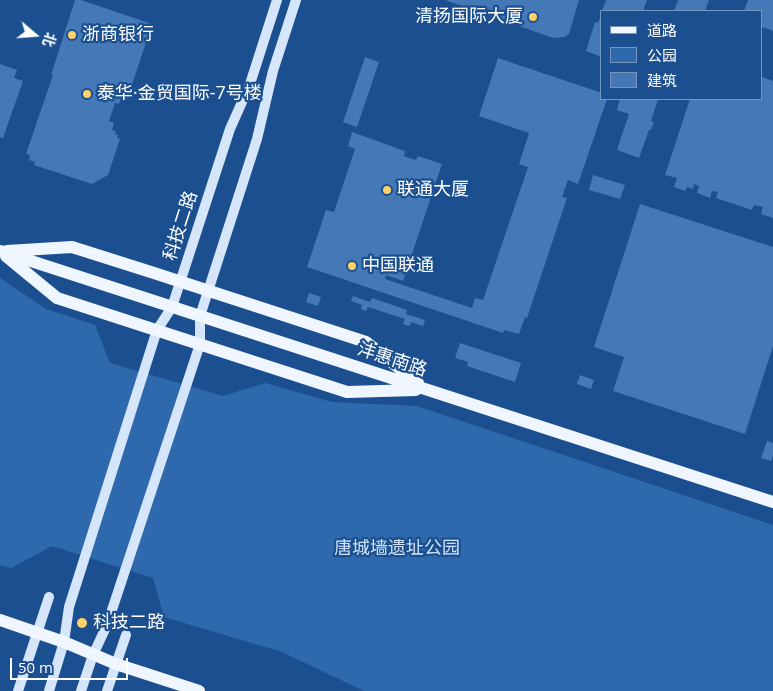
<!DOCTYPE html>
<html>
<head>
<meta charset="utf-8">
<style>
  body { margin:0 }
  #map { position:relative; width:773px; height:691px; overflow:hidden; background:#1b4f8f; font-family:"Open Sans","Noto Sans SC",sans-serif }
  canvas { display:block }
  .legend { position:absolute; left:600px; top:10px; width:162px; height:90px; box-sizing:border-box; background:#1b4f8f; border:1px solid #7695bc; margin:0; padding:6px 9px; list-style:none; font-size:15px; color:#fff }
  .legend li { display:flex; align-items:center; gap:10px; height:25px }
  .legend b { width:25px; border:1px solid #7695bc }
  .north { position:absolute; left:10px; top:10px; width:50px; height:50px; -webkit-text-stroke:4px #1b4f8f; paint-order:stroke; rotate:108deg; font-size:14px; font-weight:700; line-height:20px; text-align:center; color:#fff }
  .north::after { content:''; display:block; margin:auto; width:18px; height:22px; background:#fff; clip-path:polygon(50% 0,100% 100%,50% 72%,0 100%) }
  .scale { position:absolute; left:10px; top:658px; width:118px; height:22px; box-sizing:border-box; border:2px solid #fff; border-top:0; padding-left:6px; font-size:15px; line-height:18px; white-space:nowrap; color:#fff; -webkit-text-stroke:4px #1b4f8f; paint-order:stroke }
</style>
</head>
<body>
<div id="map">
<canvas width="773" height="691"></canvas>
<ul class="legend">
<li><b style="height:6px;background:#f0f6ff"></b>道路</li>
<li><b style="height:14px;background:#2e69ad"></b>公园</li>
<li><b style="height:14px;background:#4478b7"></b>建筑</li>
</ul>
<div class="north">北</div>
<div class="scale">50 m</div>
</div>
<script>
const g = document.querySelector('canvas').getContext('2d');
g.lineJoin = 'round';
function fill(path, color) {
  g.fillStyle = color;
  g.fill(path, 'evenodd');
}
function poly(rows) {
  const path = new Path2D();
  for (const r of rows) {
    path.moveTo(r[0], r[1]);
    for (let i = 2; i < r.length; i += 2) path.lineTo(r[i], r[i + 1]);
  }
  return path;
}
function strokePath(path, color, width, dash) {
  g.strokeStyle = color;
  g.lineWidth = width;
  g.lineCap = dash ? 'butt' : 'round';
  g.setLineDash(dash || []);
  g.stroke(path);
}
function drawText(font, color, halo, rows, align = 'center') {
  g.font = font + ' "Open Sans","Noto Sans SC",sans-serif';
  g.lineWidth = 4.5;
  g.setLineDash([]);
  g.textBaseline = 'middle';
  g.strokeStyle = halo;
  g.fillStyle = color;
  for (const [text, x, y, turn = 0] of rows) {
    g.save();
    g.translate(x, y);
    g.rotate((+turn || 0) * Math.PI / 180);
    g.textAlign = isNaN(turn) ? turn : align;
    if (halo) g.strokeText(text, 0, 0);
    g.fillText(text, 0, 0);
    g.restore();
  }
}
fill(poly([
  [0,278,46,309,95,325,110,363,223,396,265,383,332,402,417,406,773,525,773,691,364,691,282,652,164,617,153,578,52,546,11,568,0,565]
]), '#2e69ad');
fill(poly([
  [75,0,81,0,152,24,127,100,121,98,119,104,115,103,109,121,114,123,112,130,116,131,115,134,118,135,117,138,120,139,108,175,92,184,34,165,35,162,29,160,30,155,26,154,53,75,51,75],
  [445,0,579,0,569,34,564,37,553,38],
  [606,0,647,0,643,11,602,11],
  [678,0,709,0,705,11,674,11],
  [748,0,773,0,773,31,762,27,762,11,744,11],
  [602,13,602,57,586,51,595,22,598,23],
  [365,57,379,62,357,127,343,122],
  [498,58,602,93,602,99,607,99,578,184,568,180,562,197,567,198,527,318,525,317,519,334,504,330,503,333,307,267,326,210,334,212,355,149,348,146,352,132,405,151,404,156,416,160,418,156,442,164,403,281,386,275,385,279,472,308,475,298,483,300,528,167,519,164,529,133,479,116],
  [0,64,17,70,14,78,23,81,3,138,0,137],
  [762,77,773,81,773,218,761,214,763,207,754,205,752,210,716,198,718,192,712,191,710,198,697,193,699,186,694,184,693,189,687,187,685,191,674,187,677,178,665,175,690,99,762,99],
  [620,99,658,99,651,121,654,122,651,130,649,130,639,158,617,150,629,114,617,110],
  [593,175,625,185,620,199,589,190],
  [640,204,773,247,773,346,745,434,613,391,624,357,594,347],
  [309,293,321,297,318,306,306,302],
  [353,296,370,302,372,298,407,310,406,314,425,320,423,326,411,322,410,326,403,324,405,319,368,307,366,311,361,309,362,305,351,301],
  [460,343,521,363,515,382,467,366,468,362,455,358],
  [580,375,594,380,591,389,577,384],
  [767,441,773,443,773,455,771,461,761,458]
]), '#4478b7');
strokePath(poly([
  [18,691,49,597],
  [49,691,64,642,69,607,157,330,172,307,230,129,250,84,277,0],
  [81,691,93,655,107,625,200,344,200,316,257,139,273,71,296,0],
  [107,691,126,635]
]), '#d6e6fa', 10);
strokePath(poly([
  [0,251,773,502],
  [7,251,72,247,154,273,366,342,418,383],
  [6,256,57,298,347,392,416,390],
  [0,620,64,642,116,664,199,691]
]), '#f0f6ff', 12);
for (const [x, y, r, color] of [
  [533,17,5,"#ffd166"],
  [72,35,5,"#ffd166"],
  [87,94,5,"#ffd166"],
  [387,190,5,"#ffd166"],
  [352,266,5,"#ffd166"],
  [82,623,6,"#ffd166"]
]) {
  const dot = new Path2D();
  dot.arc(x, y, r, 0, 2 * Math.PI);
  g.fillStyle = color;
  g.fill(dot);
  strokePath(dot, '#1b4f8f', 2);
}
drawText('18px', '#fff', '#1b4f8f', [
  ["清扬国际大厦",523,17,"right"],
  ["浙商银行",82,35],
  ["泰华·金贸国际-7号楼",97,94],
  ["联通大厦",397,190],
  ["中国联通",362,266],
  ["科技二路",93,623]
], 'left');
drawText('18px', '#fff', '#1b4f8f', [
  ["科技二路",181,226,-72],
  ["沣惠南路",392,360,18]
]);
drawText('18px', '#cfe3fa', '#1b4f8f', [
  ["唐城墙遗址公园",397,549]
]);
</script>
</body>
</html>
